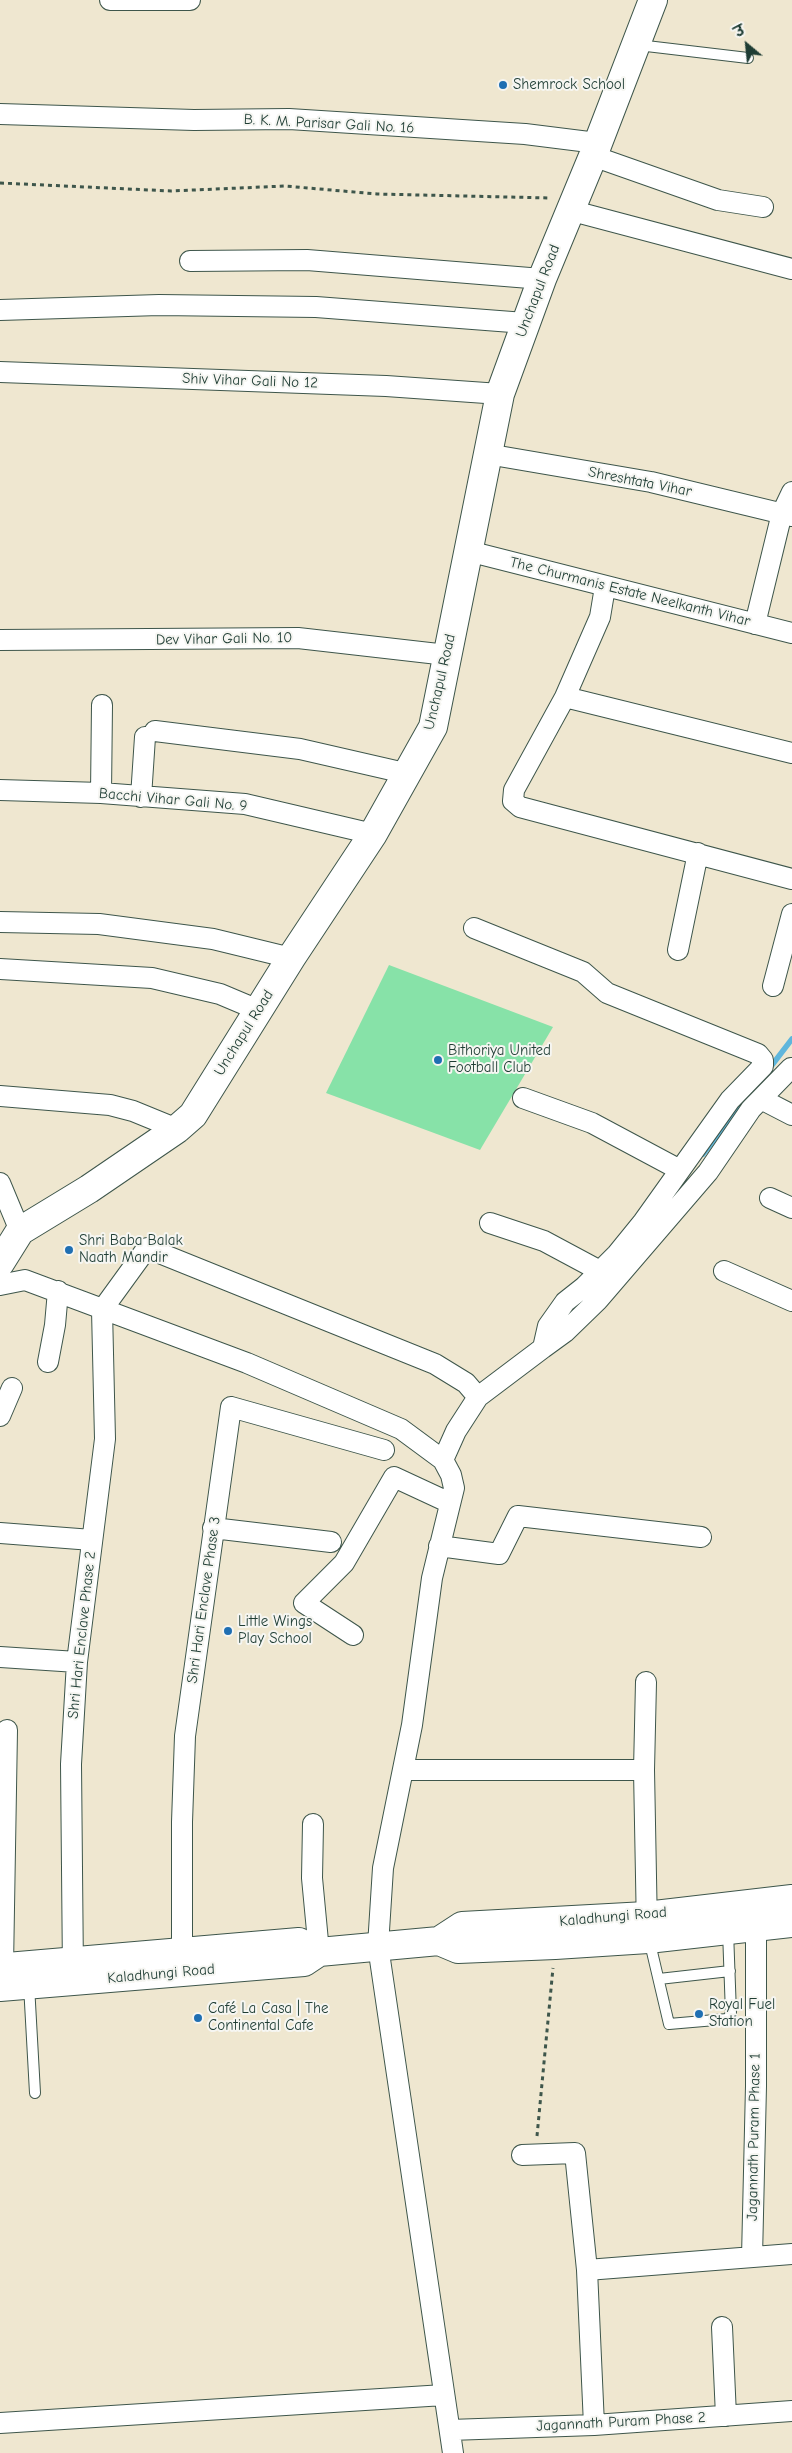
<!DOCTYPE html>
<html>
<head>
<meta charset="utf-8">
<style>
  body { margin:0 }
  #map { position:relative; width:792px; height:2453px; overflow:hidden; background:#efe7d0; font-family:"Comic Neue","Playpen Sans Deva",sans-serif }
  canvas { display:block }
  .north { position:absolute; left:722px; top:20px; width:50px; height:50px; -webkit-text-stroke:4px #f6f6f2; paint-order:stroke; rotate:332deg; font-size:14px; font-weight:700; line-height:20px; text-align:center; color:#1f3d34 }
  .north::after { content:''; display:block; margin:auto; width:18px; height:22px; background:#1f3d34; clip-path:polygon(50% 0,100% 100%,50% 72%,0 100%) }
</style>
</head>
<body>
<div id="map">
<canvas width="792" height="2453"></canvas>
<div class="north">उ</div>
</div>
<script>
const g = document.querySelector('canvas').getContext('2d');
g.lineJoin = 'round';
function fill(path, color) {
  g.fillStyle = color;
  g.fill(path, 'evenodd');
}
function poly(rows) {
  const path = new Path2D();
  for (const r of rows) {
    path.moveTo(r[0], r[1]);
    for (let i = 2; i < r.length; i += 2) path.lineTo(r[i], r[i + 1]);
  }
  return path;
}
function strokePath(path, color, width, dash) {
  g.strokeStyle = color;
  g.lineWidth = width;
  g.lineCap = dash ? 'butt' : 'round';
  g.setLineDash(dash || []);
  g.stroke(path);
}
function drawText(font, color, halo, rows, align = 'center') {
  g.font = font + ' "Comic Neue",sans-serif';
  g.lineWidth = 4;
  g.setLineDash([]);
  g.textBaseline = 'middle';
  g.strokeStyle = halo;
  g.fillStyle = color;
  for (const [text, x, y, turn = 0] of rows) {
    g.save();
    g.translate(x, y);
    g.rotate((+turn || 0) * Math.PI / 180);
    g.textAlign = isNaN(turn) ? turn : align;
    if (halo) g.strokeText(text, 0, 0);
    g.fillText(text, 0, 0);
    g.restore();
  }
}
fill(poly([
  [389,965,553,1027,480,1150,326,1093]
]), '#87e2a8');
strokePath(poly([
  [769,1069,792,1039],
  [703,1154,754,1088]
]), '#5fb6dc', 5.5);
const lane = poly([
  [638,45,748,58],
  [649,1939,669,2024,727,2019,731,2014,728,1931],
  [659,1979,730,1971],
  [29,1985,35,2093]
]);
const street = poly([
  [110,0,190,0],
  [0,114,194,120,289,119,525,134,597,143],
  [593,156,718,200,763,207],
  [569,210,792,269],
  [190,261,307,260,542,279],
  [0,310,159,305,316,307,525,323],
  [0,372,386,386,500,394],
  [487,454,651,482,792,516],
  [468,551,792,633],
  [605,587,600,617,565,697,514,790,513,801,520,807,792,879],
  [755,624,782,513,792,492],
  [0,640,298,638,447,655],
  [565,697,792,753],
  [155,731,300,749,409,774],
  [0,790,101,793,245,804,373,834],
  [101,793,102,705],
  [141,797,145,737],
  [0,922,99,924,213,939,291,958],
  [678,950,698,853],
  [0,969,152,978,220,994,258,1010],
  [773,986,792,914],
  [0,1096,110,1105,133,1111,177,1129],
  [523,1098,592,1123,680,1170],
  [761,1099,792,1115],
  [0,1183,20,1231],
  [770,1198,792,1208],
  [490,1223,544,1241,600,1271],
  [724,1271,792,1301],
  [0,1285,25,1280,247,1363,401,1429,443,1460],
  [543,1348,565,1332,598,1300,708,1172,751,1109,791,1068],
  [48,1362,55,1325,58,1291],
  [0,1416,12,1388],
  [213,1528,331,1542],
  [0,1533,92,1540],
  [439,1546,499,1554,518,1516,701,1537],
  [353,1635,304,1603,344,1563,394,1477,450,1503],
  [0,1657,77,1662],
  [646,1682,644,1770,647,1930],
  [403,1770,644,1770],
  [313,1824,312,1878,319,1952],
  [182,1952,182,1822,185,1736,231,1407,384,1450],
  [3,1967,7,1730],
  [73,1974,71,1764,77,1662,105,1439,102,1310,147,1248,435,1364,466,1383,478,1397],
  [522,2155,575,2153,587,2270,594,2425],
  [752,2257,756,2086,756,1914],
  [587,2270,792,2254],
  [722,2327,726,2416],
  [0,2423,444,2395],
  [450,2430,594,2425,792,2411],
  [453,2453,378,1946,383,1868,412,1725,432,1578,454,1488,451,1475,443,1460,456,1431,478,1397,543,1348,548,1326,565,1302,584,1287,617,1254,643,1222,730,1100,763,1066,763,1060,758,1054,607,993,583,972,474,928]
]);
const secondary = poly([
  [0,1263,20,1231,89,1189,177,1129,193,1115,291,958,373,834,433,727,500,394,542,279,593,156,653,0]
]);
const primary = poly([
  [439,1941,462,1926,646,1916,792,1899],
  [7,1967,299,1942,319,1952],
  [0,1987,304,1962,319,1952,439,1941,458,1949,555,1945,648,1939,792,1923]
]);
strokePath(lane, '#3e564b', 12);
strokePath(street, '#3e564b', 22);
strokePath(secondary, '#3e564b', 30);
strokePath(primary, '#3e564b', 30);
strokePath(poly([
  [0,183,171,191,285,186,377,194,551,198],
  [537,2136,553,1968]
]), '#3e564b', 3, [4, 4]);
strokePath(lane, '#fff', 10);
strokePath(street, '#fff', 20);
strokePath(secondary, '#fff', 28);
strokePath(primary, '#fff', 28);
for (const [x, y, r, color] of [
  [503,85,5,"#1f6fb2"],
  [438,1060,5,"#1f6fb2"],
  [69,1250,5,"#1f6fb2"],
  [228,1631,5,"#1f6fb2"],
  [699,2014,5,"#1f6fb2"],
  [198,2018,5,"#1f6fb2"]
]) {
  const dot = new Path2D();
  dot.arc(x, y, r, 0, 2 * Math.PI);
  g.fillStyle = color;
  g.fill(dot);
  strokePath(dot, '#f6f6f2', 2);
}
drawText('15px', '#1f3d34', '#f6f6f2', [
  ["Shemrock School",513,85],
  ["Bithoriya United",448,1051],
  ["Football Club",448,1068],
  ["Shri Baba Balak",79,1241],
  ["Naath Mandir",79,1258],
  ["Little Wings",238,1622],
  ["Play School",238,1639],
  ["Royal Fuel",709,2005],
  ["Station",709,2022],
  ["Café La Casa | The",208,2009],
  ["Continental Cafe",208,2026]
], 'left');
drawText('15px', '#1f3d34', '#f6f6f2', [
  ["B. K. M. Parisar Gali No. 16",329,124,3],
  ["Unchapul Road",538,291,-69],
  ["Shiv Vihar Gali No 12",250,381,2],
  ["Shreshtata Vihar",640,482,11],
  ["The Churmanis Estate Neelkanth Vihar",630,592,14],
  ["Dev Vihar Gali No. 10",224,639,-1],
  ["Unchapul Road",440,682,-77],
  ["Bacchi Vihar Gali No. 9",173,800,5],
  ["Unchapul Road",244,1033,-58],
  ["Shri Hari Enclave Phase 3",204,1600,-82],
  ["Shri Hari Enclave Phase 2",82,1635,-84],
  ["Kaladhungi Road",613,1917,-5],
  ["Kaladhungi Road",161,1974,-5],
  ["Jagannath Puram Phase 1",754,2137,-89],
  ["Jagannath Puram Phase 2",621,2422,-3]
]);
</script>
</body>
</html>
